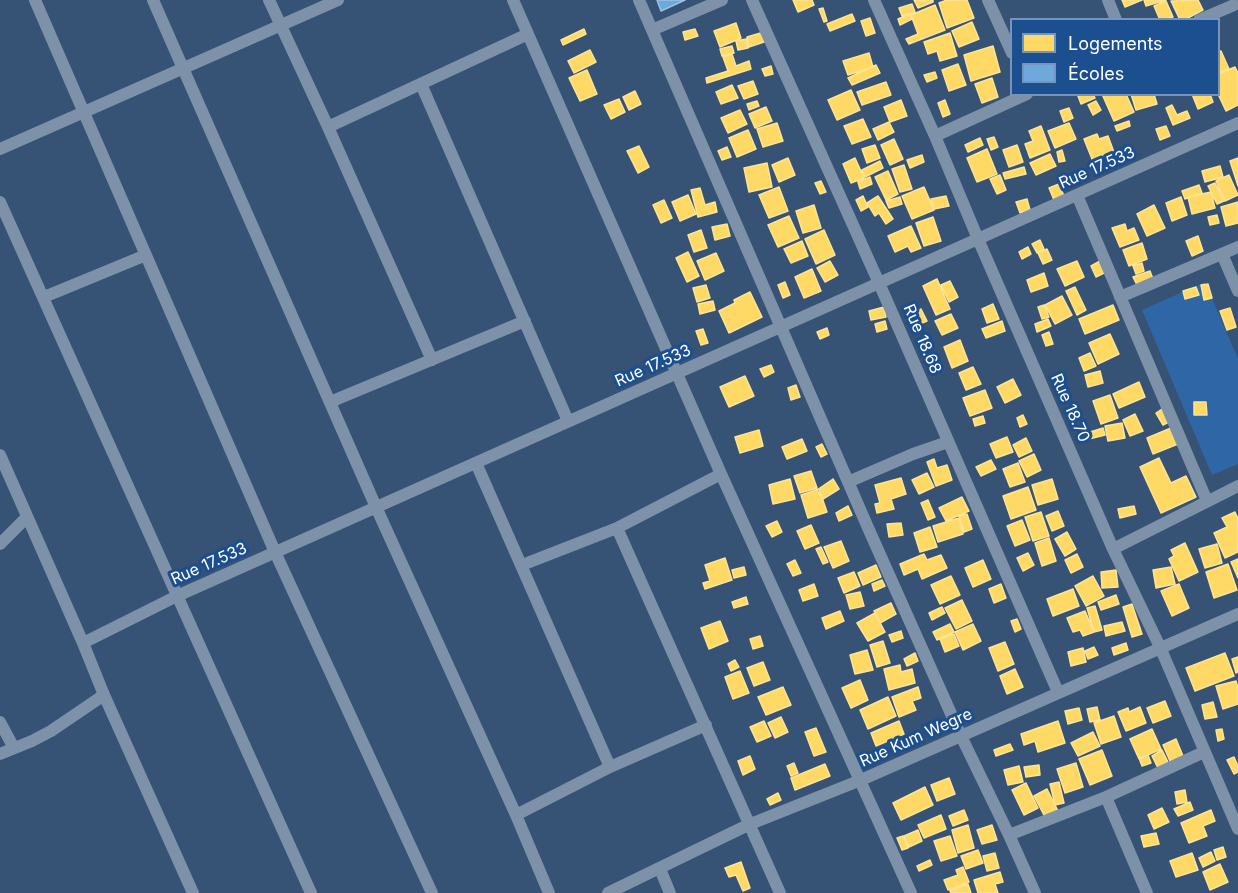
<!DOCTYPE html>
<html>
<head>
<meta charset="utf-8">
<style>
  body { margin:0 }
  #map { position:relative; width:1238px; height:893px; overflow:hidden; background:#365274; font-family:Inter,sans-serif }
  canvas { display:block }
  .legend { position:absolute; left:1010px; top:18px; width:210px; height:78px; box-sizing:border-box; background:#1b4f8f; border:2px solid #7695bc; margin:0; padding:8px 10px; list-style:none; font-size:18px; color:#fff }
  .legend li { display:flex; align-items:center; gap:12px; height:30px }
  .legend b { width:30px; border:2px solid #7695bc }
</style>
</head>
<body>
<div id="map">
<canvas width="1238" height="893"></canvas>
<ul class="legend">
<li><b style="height:16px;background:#ffd966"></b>Logements</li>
<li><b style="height:16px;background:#6fa8dc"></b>Écoles</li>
</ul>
</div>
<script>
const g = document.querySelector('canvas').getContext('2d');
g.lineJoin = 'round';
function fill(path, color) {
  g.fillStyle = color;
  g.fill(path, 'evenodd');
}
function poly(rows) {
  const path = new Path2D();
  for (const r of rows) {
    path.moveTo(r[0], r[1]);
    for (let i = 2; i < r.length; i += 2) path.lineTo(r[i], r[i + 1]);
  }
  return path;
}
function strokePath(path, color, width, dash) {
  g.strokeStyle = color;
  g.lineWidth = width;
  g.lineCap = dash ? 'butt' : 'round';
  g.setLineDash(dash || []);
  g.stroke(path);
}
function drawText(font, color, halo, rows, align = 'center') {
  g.font = font + ' Inter,sans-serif';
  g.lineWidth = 6;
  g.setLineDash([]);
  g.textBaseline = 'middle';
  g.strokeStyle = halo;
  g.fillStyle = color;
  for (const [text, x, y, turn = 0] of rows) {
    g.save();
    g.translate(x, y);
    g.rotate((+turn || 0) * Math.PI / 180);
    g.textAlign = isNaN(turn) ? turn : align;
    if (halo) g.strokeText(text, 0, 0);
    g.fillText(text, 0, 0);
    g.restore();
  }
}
fill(poly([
  [1205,282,1238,359,1238,464,1212,475,1142,310]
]), '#2f66a5');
const homes = poly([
  [793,0,812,0,814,5,798,12,793,0],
  [914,0,933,0,933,2,918,8,914,0],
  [947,0,967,0,974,18,947,28,939,3,947,0],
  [1122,0,1142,0,1125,7,1122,0],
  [1144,0,1166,0,1146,6,1144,0],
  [1198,0,1203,10,1184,20,1180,20,1171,1,1198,0],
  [1166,1,1173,17,1160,20,1154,6,1166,1],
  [912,4,915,12,902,16,899,8,912,4],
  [935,5,945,30,909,44,906,39,918,34,911,15,935,5],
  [823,8,827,21,824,22,819,9,823,8],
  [852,14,855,21,830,31,827,24,852,14],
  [910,14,912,19,900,25,898,19,910,14],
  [870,18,875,33,866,36,861,21,870,18],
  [972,22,979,39,959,47,952,31,972,22],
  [736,23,741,38,720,47,714,31,736,23],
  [584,29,586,34,563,45,561,40,584,29],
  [695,29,698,36,685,40,683,32,695,29],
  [764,32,767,41,749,47,747,37,764,32],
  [950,33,957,56,940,61,937,51,928,54,924,42,950,33],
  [746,39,748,48,738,50,736,41,746,39],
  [732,46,734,53,722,56,720,49,732,46],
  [993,46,1000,72,971,81,964,55,993,46],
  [590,50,596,62,574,73,568,61,590,50],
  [1221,51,1229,69,1218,73,1218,52,1221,51],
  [869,53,873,67,848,75,843,61,869,53],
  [732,54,736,66,749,61,751,69,707,83,706,78,728,71,723,57,732,54],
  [958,64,966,85,949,91,942,70,958,64],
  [876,65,880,73,852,85,848,78,876,65],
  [771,66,773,74,765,76,762,69,771,66],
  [1235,67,1238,73,1238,105,1226,111,1218,94,1218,74,1235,67],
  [587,70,597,94,580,101,569,78,587,70],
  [935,72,937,78,927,82,924,75,935,72],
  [992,78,998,97,982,103,975,84,992,78],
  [753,81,758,94,744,99,738,86,753,81],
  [886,82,891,95,862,105,857,92,886,82],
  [732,85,738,98,721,104,716,92,732,85],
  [851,90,860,110,837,120,828,100,851,90],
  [635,91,641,104,629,110,623,97,635,91],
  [1082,94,1093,94,1095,98,1081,104,1078,96,1082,94],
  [1102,94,1126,94,1134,112,1114,121,1102,94],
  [1131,94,1154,94,1157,104,1136,110,1131,94],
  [1192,94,1210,94,1213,102,1198,109,1192,94],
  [619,99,625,112,611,119,604,105,619,99],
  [901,100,907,116,890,122,884,107,901,100],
  [945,100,950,114,943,117,938,103,945,100],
  [757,101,759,106,749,110,747,104,757,101],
  [1096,101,1101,110,1093,115,1088,105,1096,101],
  [1172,105,1177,115,1187,111,1190,118,1173,125,1166,108,1172,105],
  [766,107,772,121,755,128,749,114,766,107],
  [1069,108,1073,118,1064,122,1060,111,1069,108],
  [740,110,747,124,728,133,721,118,740,110],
  [863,119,871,137,852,144,844,126,863,119],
  [1129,121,1130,126,1117,131,1115,126,1129,121],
  [889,122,894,132,878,140,873,129,889,122],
  [777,123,783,141,763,147,757,129,777,123],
  [1069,123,1076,139,1055,148,1048,131,1069,123],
  [1041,126,1050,150,1030,158,1025,144,1033,141,1029,131,1041,126],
  [1166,126,1170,136,1160,140,1156,129,1166,126],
  [748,130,756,149,737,157,729,138,748,130],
  [1097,134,1099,139,1108,136,1115,155,1094,164,1084,139,1097,134],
  [994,137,998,147,991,150,987,139,994,137],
  [980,138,983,145,968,152,965,145,980,138],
  [894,139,903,159,890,165,881,145,894,139],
  [875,145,880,158,867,163,862,149,875,145],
  [1017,145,1023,162,1009,167,1003,150,1017,145],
  [639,146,649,167,638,173,627,151,639,146],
  [727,147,731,157,722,160,718,151,727,147],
  [987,149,997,174,977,182,967,158,987,149],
  [1062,150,1065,161,1059,162,1057,152,1062,150],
  [1050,154,1056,166,1036,175,1030,163,1050,154],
  [922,155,924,162,910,168,907,160,922,155],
  [788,158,795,175,779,182,772,165,788,158],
  [855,158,864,178,851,183,843,164,855,158],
  [1238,158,1238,186,1230,161,1238,158],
  [880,161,883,168,865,177,862,170,880,161],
  [767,163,772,187,749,192,744,168,767,163],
  [904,165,912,189,900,192,892,169,904,165],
  [1220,166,1223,177,1205,182,1202,171,1220,166],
  [1024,167,1026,174,1005,179,1003,173,1024,167],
  [888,171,898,194,886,200,875,177,888,171],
  [1000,175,1006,190,997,194,990,179,1000,175],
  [1229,175,1238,195,1225,201,1216,181,1229,175],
  [870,177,872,184,860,189,858,182,870,177],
  [821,181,826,192,820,194,815,183,821,181],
  [1215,183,1224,201,1217,204,1208,186,1215,183],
  [1059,184,1064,196,1054,200,1049,188,1059,184],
  [1199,185,1202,193,1185,199,1182,191,1199,185],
  [779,187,788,211,769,218,759,195,779,187],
  [924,187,934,210,912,219,902,196,924,187],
  [700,188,705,205,715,202,717,212,698,217,691,190,700,188],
  [1211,192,1215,208,1192,214,1188,197,1211,192],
  [688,195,696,214,680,221,672,202,688,195],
  [863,196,868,207,861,211,856,200,863,196],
  [878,196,893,219,886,224,879,213,875,216,867,203,878,196],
  [946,196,949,206,934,209,931,199,946,196],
  [900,197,902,204,889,208,886,201,900,197],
  [1181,197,1187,215,1172,221,1166,203,1181,197],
  [1027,199,1030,210,1020,213,1016,202,1027,199],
  [664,200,672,218,661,223,653,205,664,200],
  [1238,202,1238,223,1226,226,1221,207,1238,202],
  [814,205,821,228,803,233,796,211,814,205],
  [1154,205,1165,228,1147,236,1137,214,1154,205],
  [1217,215,1219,223,1210,225,1208,217,1217,215],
  [789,216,799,238,778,247,768,225,789,216],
  [933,217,941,241,924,246,916,223,933,217],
  [727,224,730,236,715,240,712,227,727,224],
  [1125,224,1127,231,1134,228,1139,240,1120,247,1112,228,1125,224],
  [911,226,921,248,911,252,908,246,895,252,888,236,911,226],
  [701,230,707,248,694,252,688,235,701,230],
  [824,230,835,255,816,264,805,239,824,230],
  [1198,236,1203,251,1192,256,1186,241,1198,236],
  [1040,240,1044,249,1037,253,1032,244,1040,240],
  [802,241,808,256,791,263,784,249,802,241],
  [1142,243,1147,259,1129,266,1123,250,1142,243],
  [1028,247,1031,254,1022,259,1019,252,1028,247],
  [1047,249,1052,260,1043,264,1038,253,1047,249],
  [688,252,699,276,687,282,676,258,688,252],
  [716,253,724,271,705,280,697,261,716,253],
  [830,261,838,275,825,282,817,268,830,261],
  [1077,261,1084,277,1065,286,1057,269,1077,261],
  [1100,261,1106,272,1096,277,1091,266,1100,261],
  [1142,263,1144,271,1136,274,1133,266,1142,263],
  [812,269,821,291,804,298,795,277,812,269],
  [1150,271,1153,279,1137,285,1133,277,1150,271],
  [1044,273,1048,286,1031,292,1027,280,1044,273],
  [937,279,950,309,936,315,923,286,937,279],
  [950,281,958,297,949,302,941,285,950,281],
  [785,282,790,295,783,298,778,285,785,282],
  [1208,284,1212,298,1204,300,1201,285,1208,284],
  [706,285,710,298,697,302,693,288,706,285],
  [1075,287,1086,310,1077,315,1066,291,1075,287],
  [1196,287,1199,295,1185,299,1183,291,1196,287],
  [750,292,762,317,729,333,719,311,735,303,734,300,750,292],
  [1062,296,1072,315,1055,324,1045,305,1062,296],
  [713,301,715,310,700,314,698,304,713,301],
  [993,304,999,319,987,323,982,309,993,304],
  [1044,305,1049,317,1042,319,1038,307,1044,305],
  [1113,305,1119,320,1085,334,1079,319,1113,305],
  [884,307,886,317,871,320,869,311,884,307],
  [1230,308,1236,327,1227,330,1220,311,1230,308],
  [921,309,927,321,913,327,908,315,921,309],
  [951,314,958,328,942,335,935,321,951,314],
  [1048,319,1051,326,1037,332,1035,324,1048,319],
  [885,321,887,329,877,332,875,324,885,321],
  [1002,321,1005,331,986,338,982,329,1002,321],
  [827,328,829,335,820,339,817,332,827,328],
  [703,329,708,343,701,345,696,331,703,329],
  [1049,332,1053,344,1046,346,1042,335,1049,332],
  [1110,334,1119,354,1098,364,1089,343,1110,334],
  [960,340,968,361,952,368,944,347,960,340],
  [1090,353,1096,366,1084,371,1079,358,1090,353],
  [771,365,774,372,764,377,760,369,771,365],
  [973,367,981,384,966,390,959,373,973,367],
  [1100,371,1103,383,1088,387,1085,375,1100,371],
  [745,376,754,396,729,407,720,387,745,376],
  [1013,379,1021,395,1005,403,997,387,1013,379],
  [1139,382,1145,397,1119,408,1113,394,1139,382],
  [796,385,800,397,791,400,788,388,796,385],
  [985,390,992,408,970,416,963,398,985,390],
  [1110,395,1118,418,1101,424,1093,401,1110,395],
  [1194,402,1206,402,1207,415,1194,415,1194,402],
  [1162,409,1169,422,1163,425,1156,413,1162,409],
  [1135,414,1143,431,1130,436,1123,420,1135,414],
  [1023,415,1027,424,1020,427,1017,418,1023,415],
  [983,416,985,423,975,426,973,419,983,416],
  [1122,423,1125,438,1108,441,1105,426,1122,423],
  [1103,428,1105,435,1089,439,1087,433,1103,428],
  [1171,428,1178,444,1153,454,1147,438,1171,428],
  [759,430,763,446,740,453,735,437,759,430],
  [1007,437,1013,452,996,458,990,444,1007,437],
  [1026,438,1032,451,1019,457,1013,445,1026,438],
  [802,439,807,451,787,459,782,447,802,439],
  [822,444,827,454,821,457,816,447,822,444],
  [1034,454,1041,470,1027,477,1019,461,1034,454],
  [1159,458,1171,483,1186,476,1196,497,1161,513,1140,467,1159,458],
  [934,459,937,468,947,465,952,480,936,486,927,462,934,459],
  [991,460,996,469,981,476,976,467,991,460],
  [1018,463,1025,482,1010,487,1003,469,1018,463],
  [811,471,817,488,800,493,794,476,811,471],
  [927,473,934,487,919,494,912,480,927,473],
  [901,478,906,494,891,499,894,509,877,513,875,504,880,503,875,485,901,478],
  [790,479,795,499,773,504,769,485,790,479],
  [833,479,839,489,823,499,817,490,833,479],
  [1052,479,1058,499,1038,505,1032,485,1052,479],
  [1028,487,1036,510,1011,519,1003,496,1028,487],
  [819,489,827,512,808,518,801,495,819,489],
  [962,497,969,511,946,521,939,508,962,497],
  [928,500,935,517,928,520,921,503,928,500],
  [848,506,852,515,839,521,836,513,848,506],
  [1134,506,1136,514,1120,518,1118,509,1134,506],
  [1058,511,1064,526,1052,531,1046,516,1058,511],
  [1041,512,1049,536,1033,541,1025,517,1041,512],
  [1235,512,1238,519,1238,552,1225,558,1214,533,1227,527,1222,518,1235,512],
  [967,514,972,529,964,532,959,516,967,514],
  [959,518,963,534,938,542,933,526,959,518],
  [1022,520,1030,540,1015,546,1007,526,1022,520],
  [777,521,782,532,772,537,766,526,777,521],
  [901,523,903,535,889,537,887,524,901,523],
  [811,525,819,543,805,549,797,531,811,525],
  [930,527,937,547,920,552,914,533,930,527],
  [1067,532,1076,549,1065,556,1055,539,1067,532],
  [1049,538,1056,561,1042,566,1035,543,1049,538],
  [841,541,849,561,833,568,824,547,841,541],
  [1185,543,1198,572,1179,581,1169,559,1174,556,1171,550,1185,543],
  [1217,544,1222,563,1205,568,1199,549,1217,544],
  [821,547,828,562,823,564,816,549,821,547],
  [1028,553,1034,565,1023,571,1017,558,1028,553],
  [924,554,927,560,941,555,947,568,922,579,918,569,904,575,900,564,924,554],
  [1077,554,1083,567,1071,573,1065,560,1077,554],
  [725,558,732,580,705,589,703,583,710,581,705,565,725,558],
  [1238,559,1238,578,1231,562,1238,559],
  [795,560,801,573,793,576,787,564,795,560],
  [983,560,991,579,973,587,965,568,983,560],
  [1228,564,1237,590,1214,598,1206,572,1228,564],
  [876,565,881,577,863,585,858,573,876,565],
  [744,567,746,575,734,578,732,570,744,567],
  [1171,567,1175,584,1156,588,1153,570,1171,567],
  [1116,570,1118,587,1102,588,1101,572,1116,570],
  [854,572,860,586,844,593,838,578,854,572],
  [951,576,960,595,940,604,931,585,951,576],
  [1093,576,1104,596,1086,606,1075,586,1093,576],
  [882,580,885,586,874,591,872,584,882,580],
  [814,584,818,596,803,601,799,590,814,584],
  [1001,584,1006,598,994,603,989,589,1001,584],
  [1179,584,1189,608,1172,616,1161,591,1179,584],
  [1073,589,1079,606,1053,616,1047,599,1073,589],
  [860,592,864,606,850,609,846,595,860,592],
  [1116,595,1119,604,1101,610,1098,602,1116,595],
  [746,597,748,604,734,608,732,602,746,597],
  [962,600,972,621,956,629,945,608,962,600],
  [891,603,896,614,880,623,874,611,891,603],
  [1132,604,1142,634,1132,637,1123,607,1132,604],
  [1095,606,1102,630,1094,632,1087,608,1095,606],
  [942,607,945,613,932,620,929,613,942,607],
  [840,611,844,621,826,629,822,618,840,611],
  [1085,611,1094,632,1083,636,1080,630,1073,632,1067,618,1085,611],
  [875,613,885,632,868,641,857,623,875,613],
  [1017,619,1021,629,1015,632,1011,621,1017,619],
  [720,621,728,641,709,649,701,628,720,621],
  [1122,622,1125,631,1106,636,1104,626,1122,622],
  [950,624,954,632,937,640,933,632,950,624],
  [973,624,981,641,963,650,955,632,973,624],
  [901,631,903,638,892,642,889,635,901,631],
  [954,634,959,646,945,652,940,639,954,634],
  [760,636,763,646,753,649,750,639,760,636],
  [883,641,890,663,877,667,870,645,883,641],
  [1005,642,1014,664,998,671,989,648,1005,642],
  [1126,643,1128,650,1114,655,1112,648,1126,643],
  [1094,647,1098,655,1088,659,1085,651,1094,647],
  [1083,648,1086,662,1071,666,1068,652,1083,648],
  [867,650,873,670,855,674,850,655,867,650],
  [915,653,918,661,907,666,904,659,915,653],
  [1225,653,1234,676,1195,691,1186,668,1225,653],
  [1238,657,1238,672,1236,673,1232,659,1238,657],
  [735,660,739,667,731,671,728,664,735,660],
  [763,662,770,680,754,686,747,668,763,662],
  [900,665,901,672,912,669,915,683,889,690,884,669,900,665],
  [1015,669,1023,687,1007,694,1000,676,1015,669],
  [740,671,749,693,733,699,725,677,740,671],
  [860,680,868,700,851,708,842,688,860,680],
  [1236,681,1238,688,1238,704,1223,709,1216,686,1236,681],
  [783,687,791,705,766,715,758,697,783,687],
  [918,687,921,698,912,701,916,710,899,717,892,697,918,687],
  [888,697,896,716,868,729,860,710,888,697],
  [1165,701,1171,716,1153,723,1147,708,1165,701],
  [1213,702,1217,717,1205,719,1202,705,1213,702],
  [1097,707,1100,720,1090,722,1087,709,1097,707],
  [1140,707,1146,723,1126,731,1118,712,1128,708,1129,712,1140,707],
  [1079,708,1082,720,1068,724,1065,711,1079,708],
  [1114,716,1121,737,1101,744,1094,723,1114,716],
  [781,717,788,732,775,738,768,723,781,717],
  [764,721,771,736,757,742,750,727,764,721],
  [899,721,904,734,876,746,871,733,899,721],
  [1058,721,1065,743,1038,752,1035,741,1024,745,1021,734,1058,721],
  [816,728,826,752,814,756,805,732,816,728],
  [1152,729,1161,749,1139,759,1130,739,1152,729],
  [1222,729,1224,739,1218,741,1216,730,1222,729],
  [1093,732,1100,746,1078,756,1071,743,1093,732],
  [1176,739,1183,756,1170,761,1163,745,1176,739],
  [1010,744,1013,750,996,756,994,750,1010,744],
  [1102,750,1112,776,1090,785,1079,759,1102,750],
  [1162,750,1168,762,1158,768,1152,756,1162,750],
  [1148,755,1151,763,1142,766,1139,758,1148,755],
  [750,756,755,769,743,775,738,761,750,756],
  [1234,757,1238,766,1238,772,1234,774,1227,760,1234,757],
  [794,763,798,773,791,776,787,766,794,763],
  [1076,763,1083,787,1065,793,1057,769,1076,763],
  [825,764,830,776,795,790,791,778,825,764],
  [1039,765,1040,775,1026,777,1024,767,1039,765],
  [1019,766,1023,782,1008,785,1004,770,1019,766],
  [949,778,955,794,937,801,931,785,949,778],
  [1059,782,1064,803,1055,805,1050,784,1059,782],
  [1026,783,1038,808,1024,815,1012,790,1026,783],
  [925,787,933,805,901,820,893,803,925,787],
  [1047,789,1058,811,1045,817,1034,796,1047,789],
  [1185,790,1187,802,1177,804,1175,792,1185,790],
  [778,793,781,800,770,805,767,799,778,793],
  [1190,802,1193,810,1178,816,1174,809,1190,802],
  [1162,808,1169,822,1154,829,1148,815,1162,808],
  [964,810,968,820,953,826,949,816,964,810],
  [1211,810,1215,821,1203,826,1207,836,1189,843,1181,823,1211,810],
  [941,815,946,829,924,838,918,825,941,815],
  [968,825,974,848,958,853,952,830,968,825],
  [992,825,997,840,982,844,977,830,992,825],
  [918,830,922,841,909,847,904,836,918,830],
  [1156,833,1159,844,1144,847,1141,836,1156,833],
  [903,836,908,848,902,850,897,838,903,836],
  [950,836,957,856,941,861,934,841,950,836],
  [1223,847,1226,857,1217,860,1214,850,1223,847],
  [978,850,983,863,966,869,961,856,978,850],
  [1211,852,1215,861,1203,867,1199,858,1211,852],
  [995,853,999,868,987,871,983,856,995,853],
  [1192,853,1198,870,1176,877,1170,861,1192,853],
  [930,860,932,865,919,871,917,866,930,860],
  [741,862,750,888,743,891,736,875,729,877,725,868,741,862],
  [1220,864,1228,882,1210,890,1203,872,1220,864],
  [963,867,969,882,948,890,944,880,958,875,956,870,963,867],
  [1000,872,1003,882,995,884,998,893,978,893,974,880,1000,872],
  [968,884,971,893,951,893,950,891,968,884]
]);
fill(homes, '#ffd966');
strokePath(homes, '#ffe494', 1.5);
const schools = poly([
  [657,0,685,0,661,11,657,0]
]);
fill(schools, '#6fa8dc');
strokePath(schools, '#9ac2e6', 1.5);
strokePath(poly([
  [35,0,275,552,432,893],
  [153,0,376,507,516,815,549,893],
  [269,0,328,127,432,360],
  [513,0,721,474,911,893],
  [639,0,869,530,961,736,1009,835,1035,893],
  [752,0,879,283,1058,692],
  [874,0,935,136,978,239,1113,549,1160,647,1238,829],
  [988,0,1012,53],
  [1108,0,1116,20],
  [1199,20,1234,5],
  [652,30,722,0],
  [421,84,568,421],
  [328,127,528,34],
  [935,136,1027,94],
  [0,149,338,0],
  [1077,195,1207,501],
  [0,202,311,893],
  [1222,254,1238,291],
  [44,297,146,255],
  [1120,297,1238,247],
  [330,402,525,321],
  [0,455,83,643,104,695,193,893],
  [476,463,610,767],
  [848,482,913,454,948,442],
  [617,528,780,893],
  [0,544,27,517],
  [1113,549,1238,486],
  [522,565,617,528,721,474],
  [83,643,177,596,1238,123],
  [0,722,14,748],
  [0,754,32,741,51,731,104,695],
  [1106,797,1147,893],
  [516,815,610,767,706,725],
  [1009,835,1106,797,1204,752],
  [660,869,670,893],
  [608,893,748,825,861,780,1238,614]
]), '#7d92a8', 12);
drawText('16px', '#fff', '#1b4f8f', [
  ["Rue 17.533",1097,168,-24],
  ["Rue 18.68",922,339,67],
  ["Rue 17.533",653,366,-24],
  ["Rue 18.70",1070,408,66],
  ["Rue 17.533",209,564,-24],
  ["Rue Kum Wegre",916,738,-24]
]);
</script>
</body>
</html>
